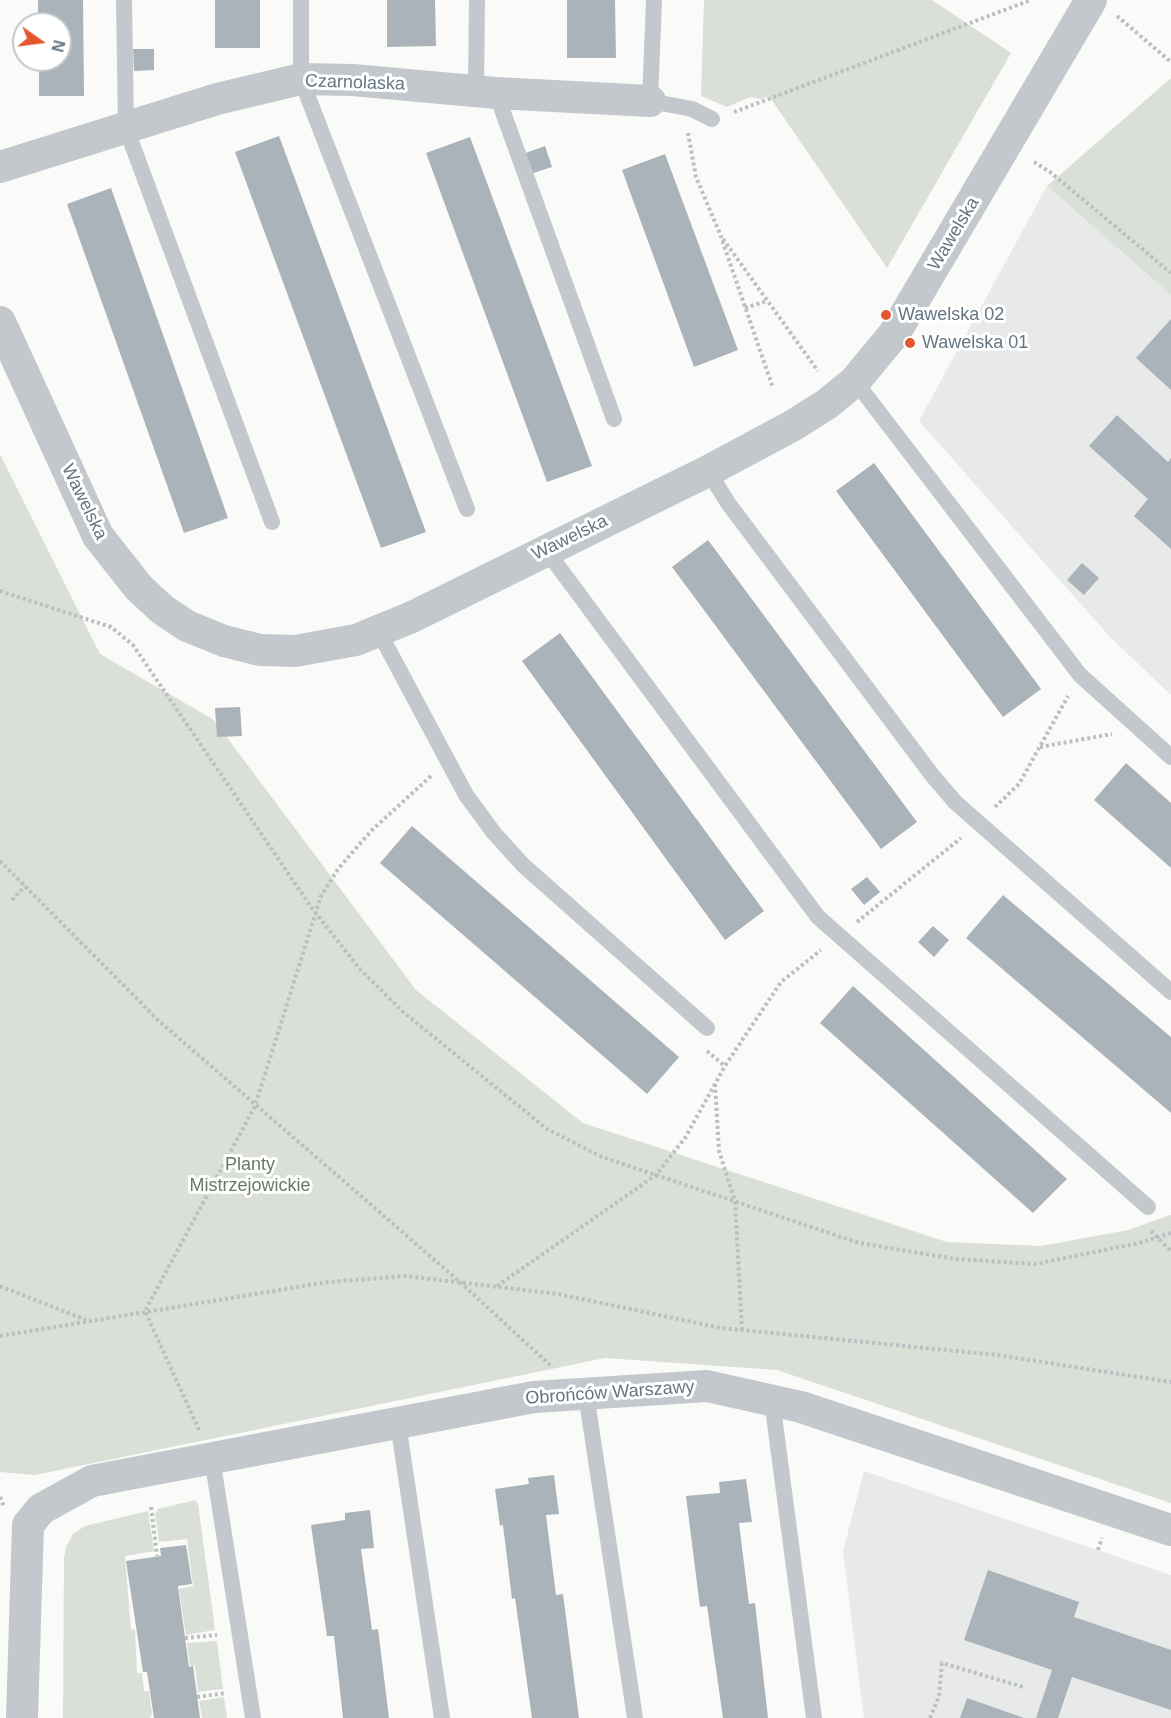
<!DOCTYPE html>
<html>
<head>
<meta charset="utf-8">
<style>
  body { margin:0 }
  #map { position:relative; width:1171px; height:1718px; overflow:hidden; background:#fafaf8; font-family:Arial,sans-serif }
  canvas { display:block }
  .north { position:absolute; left:12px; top:12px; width:60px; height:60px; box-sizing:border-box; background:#fff; border:2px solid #c1c8cd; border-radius:50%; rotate:104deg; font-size:16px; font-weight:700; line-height:24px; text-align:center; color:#657683 }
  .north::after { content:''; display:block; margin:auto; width:21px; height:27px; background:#e4572e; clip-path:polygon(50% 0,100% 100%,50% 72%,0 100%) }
</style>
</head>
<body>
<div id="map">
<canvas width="1171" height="1718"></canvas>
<div class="north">N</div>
</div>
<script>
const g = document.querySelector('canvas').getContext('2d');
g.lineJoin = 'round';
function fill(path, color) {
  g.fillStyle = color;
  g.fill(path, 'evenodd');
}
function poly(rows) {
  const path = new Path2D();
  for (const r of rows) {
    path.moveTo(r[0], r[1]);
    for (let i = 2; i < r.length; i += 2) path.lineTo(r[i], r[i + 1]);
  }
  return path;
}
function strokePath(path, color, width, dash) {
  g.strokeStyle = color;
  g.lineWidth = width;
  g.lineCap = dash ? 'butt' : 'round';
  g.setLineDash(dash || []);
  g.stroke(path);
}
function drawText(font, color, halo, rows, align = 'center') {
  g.font = font + ' Arial,sans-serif';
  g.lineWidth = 6;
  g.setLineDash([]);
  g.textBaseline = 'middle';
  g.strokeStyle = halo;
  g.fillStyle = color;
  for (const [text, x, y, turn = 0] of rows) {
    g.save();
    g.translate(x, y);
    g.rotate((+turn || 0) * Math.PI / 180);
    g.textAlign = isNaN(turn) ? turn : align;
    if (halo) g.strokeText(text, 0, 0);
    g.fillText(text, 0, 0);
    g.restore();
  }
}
fill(poly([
  [1047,186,1171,295,1171,695,1109,636,919,421],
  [864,1471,1171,1575,1171,1718,864,1718,843,1551]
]), '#e8e9e9');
fill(poly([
  [704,0,932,0,1011,53,887,268,769,96,760,99,750,97,727,107,701,96],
  [1171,78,1171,295,1047,186],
  [0,454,100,654,214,720,416,990,583,1123,947,1242,1041,1246,1128,1230,1171,1215,1171,1503,777,1370,605,1358,35,1475,0,1472],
  [195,1500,198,1504,215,1630,186,1635,179,1589,193,1586,187,1539,159,1542,155,1514,158,1509],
  [148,1511,154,1551,125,1556,131,1630,135,1629,137,1673,142,1673,144,1691,149,1691,152,1714,150,1718,63,1718,64,1559,66,1547,73,1534,85,1526],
  [217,1641,223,1689,198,1692,195,1666,190,1666,187,1643],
  [224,1697,227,1718,202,1718,199,1701]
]), '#dadfd7');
fill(poly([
  [38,0,83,0,84,96,39,96,39,60,60,60,60,24,38,24],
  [215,0,260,0,260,48,215,48],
  [387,0,435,0,436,46,387,47],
  [567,0,615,0,616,58,567,58],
  [133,49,154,49,154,70,134,71],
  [279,136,426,532,381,548,235,152],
  [470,137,592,466,547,482,426,153],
  [545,146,552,167,530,174,523,154],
  [665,154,738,350,694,367,622,170],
  [111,188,228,518,184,533,67,204],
  [1171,319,1171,390,1136,358],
  [1117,415,1168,462,1171,458,1171,549,1134,516,1148,499,1089,446],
  [874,463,1041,689,1003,717,836,491],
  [708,540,917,822,881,849,672,567],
  [1082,563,1099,578,1084,595,1067,580],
  [560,633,764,911,725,940,522,661],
  [240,707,242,736,217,737,215,708],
  [1126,763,1171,803,1171,868,1094,800],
  [412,826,679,1057,647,1094,380,863],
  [867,877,880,892,864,905,851,889],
  [1003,895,1171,1037,1171,1113,966,938],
  [933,926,949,940,934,957,918,942],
  [853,986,1067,1179,1033,1213,820,1023],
  [554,1475,559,1514,546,1515,556,1595,563,1594,579,1718,532,1718,515,1598,512,1599,503,1525,500,1526,495,1489,529,1484,528,1478],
  [746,1479,752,1522,739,1523,749,1604,755,1603,768,1718,723,1718,707,1606,700,1607,686,1496,720,1493,719,1482],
  [370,1510,374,1548,361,1549,372,1630,378,1629,389,1718,343,1718,334,1636,327,1636,311,1525,345,1520,345,1513],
  [186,1545,192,1584,178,1586,189,1667,193,1666,200,1718,154,1718,147,1672,143,1672,126,1561,161,1556,160,1548],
  [988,1570,1079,1602,1074,1617,1171,1650,1171,1710,1072,1677,1058,1718,1036,1718,1052,1670,964,1640],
  [967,1698,1024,1718,960,1718]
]), '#aab3b9');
strokePath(poly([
  [1117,16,1171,62],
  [734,112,1031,0],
  [688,133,696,177,720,234,773,388],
  [1034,162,1050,172,1171,273],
  [723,239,818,371],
  [745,308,767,301],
  [0,591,111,627,133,645,311,907,359,968,402,1011,547,1129,602,1157,859,1243,956,1259,1035,1264,1139,1243,1171,1233],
  [1040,747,1112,734],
  [995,807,1019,784,1068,696],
  [0,861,158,1020,460,1282,550,1365],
  [12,900,25,886],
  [857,922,961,838],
  [707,1051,725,1066],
  [715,1084,719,1151,735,1201,742,1331],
  [1151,1231,1171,1251],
  [0,1286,86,1320],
  [497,1286,656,1175,685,1138,725,1066,781,982,821,950],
  [0,1336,328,1282,405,1276,558,1294,721,1328,997,1355,1171,1382],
  [199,1430,145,1311,255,1106,321,896,338,869,372,830,431,776],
  [0,1497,4,1507],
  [151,1507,157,1556],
  [1098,1550,1102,1538],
  [185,1638,217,1635],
  [197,1697,226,1693],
  [930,1718,939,1696,942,1663,1023,1687]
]), '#bbbfc2', 4, [3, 3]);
strokePath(poly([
  [124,0,126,128,272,522],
  [301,0,301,79,467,509],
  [654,0,650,101,692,109,712,119],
  [476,90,477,0],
  [496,93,614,419],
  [855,381,1080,675,1171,757],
  [708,471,728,503,932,775,955,802,1171,992],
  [546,550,818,917,1148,1207],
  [379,632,466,795,494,833,523,865,707,1028],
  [586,1394,635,1718],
  [772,1401,814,1718],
  [398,1423,442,1718],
  [212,1458,253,1718]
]), '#c3c8cc', 16);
strokePath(poly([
  [0,167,217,99,301,79,353,80,496,93,650,101],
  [0,322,98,536,139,588,163,610,187,626,224,641,260,650,295,651,356,640,412,617,708,471,792,426,827,404,855,381,894,334,1091,0],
  [22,1718,28,1525,41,1509,92,1481,534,1397,707,1386,801,1407,1171,1530]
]), '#c3c8cc', 32);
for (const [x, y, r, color] of [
  [886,315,6,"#e4572e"],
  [910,343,6,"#e4572e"]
]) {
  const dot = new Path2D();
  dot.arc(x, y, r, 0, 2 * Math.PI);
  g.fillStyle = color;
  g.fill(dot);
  strokePath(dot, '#fff', 2);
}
drawText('18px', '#657683', '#fff', [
  ["Czarnolaska",355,83,2],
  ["Wawelska",954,234,-59],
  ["Wawelska",84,502,64],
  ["Wawelska",570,538,-26],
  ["Obrońców Warszawy",610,1393,-4]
]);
drawText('18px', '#657683', '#fff', [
  ["Wawelska 02",898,315],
  ["Wawelska 01",922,343]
], 'left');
drawText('18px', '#687a64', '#fff', [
  ["Planty",250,1165],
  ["Mistrzejowickie",250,1186]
]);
</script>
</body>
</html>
